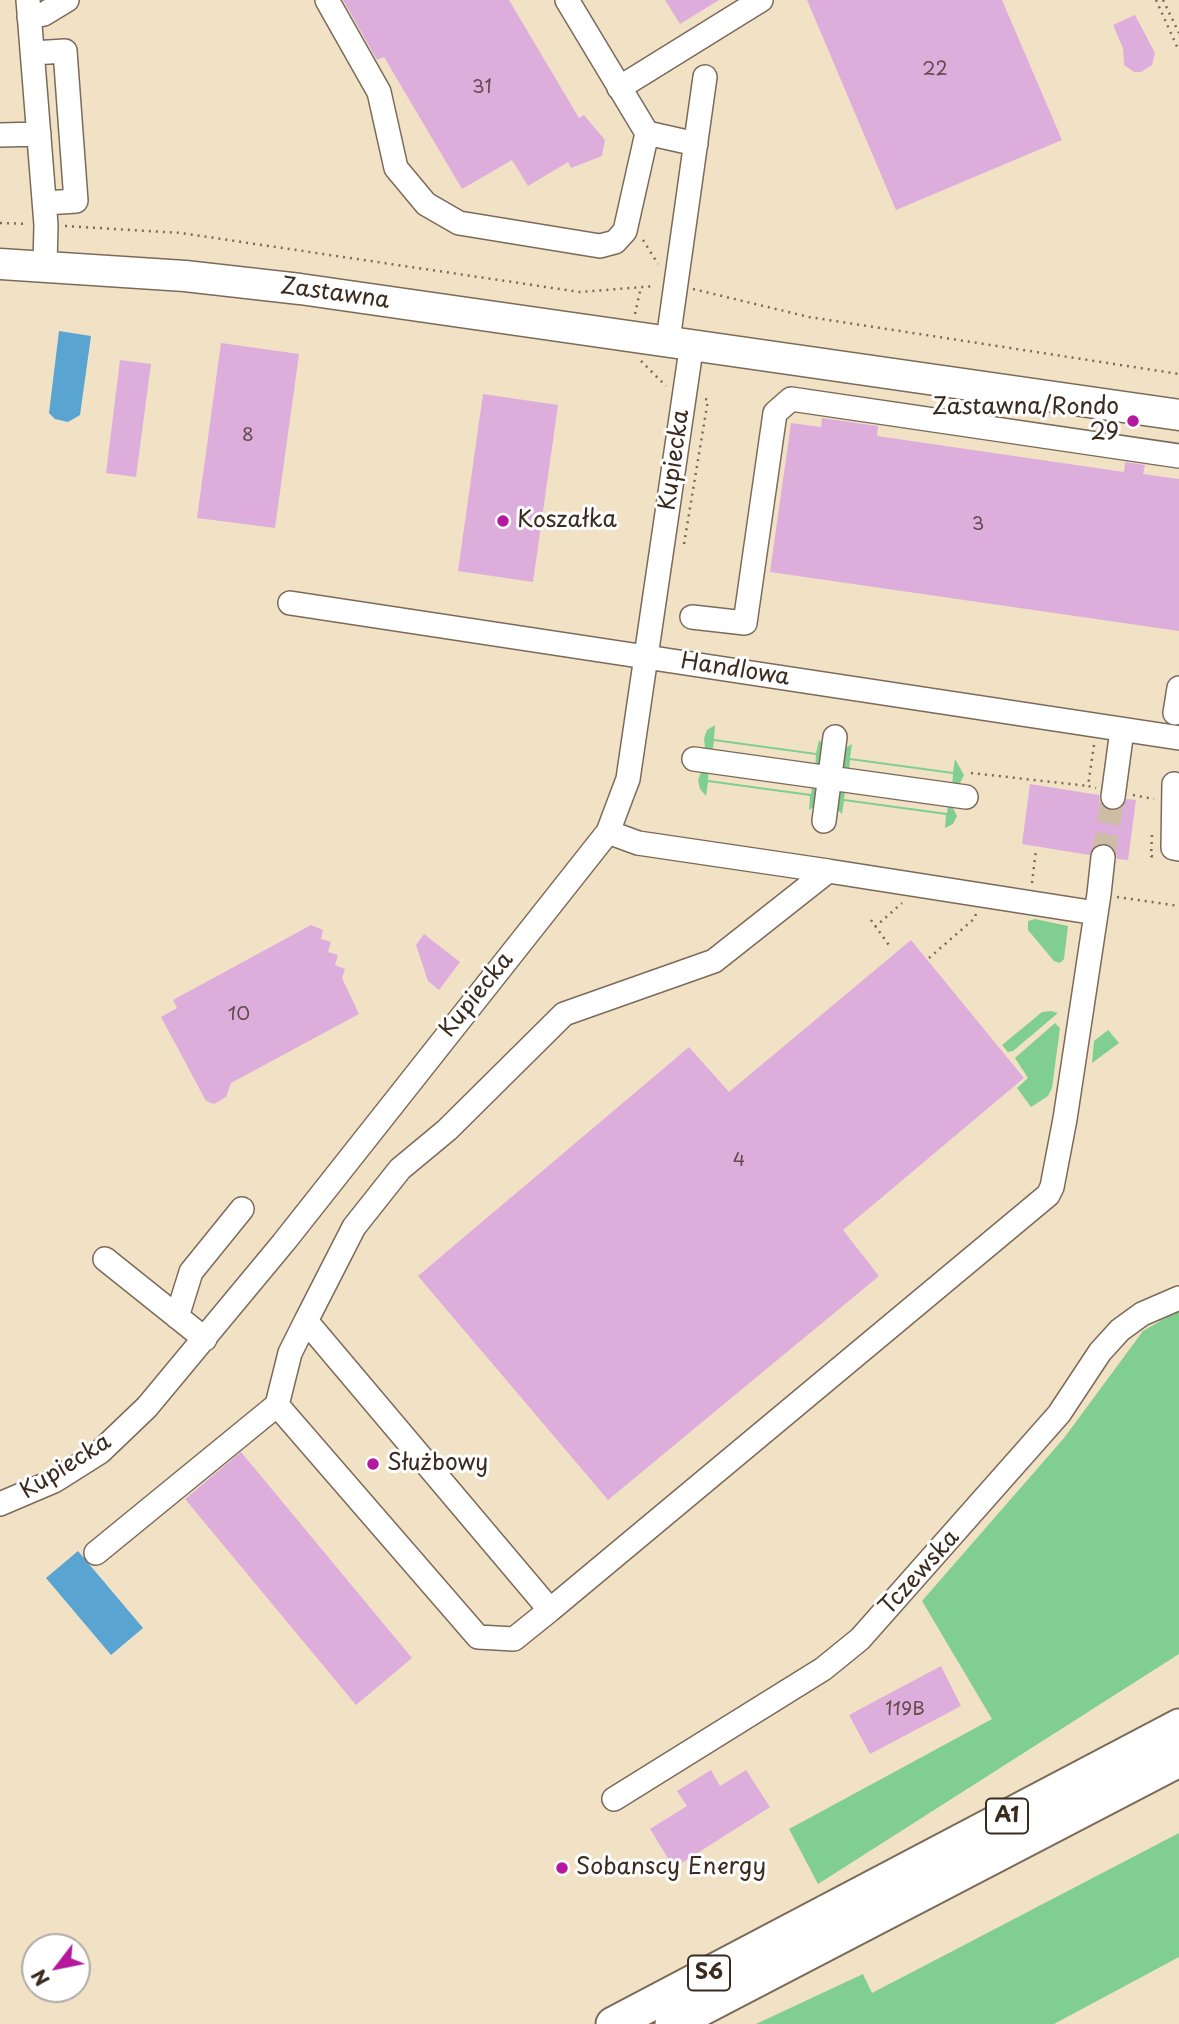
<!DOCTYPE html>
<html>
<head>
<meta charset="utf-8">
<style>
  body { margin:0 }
  #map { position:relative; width:1179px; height:2024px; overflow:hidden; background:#f1e2c6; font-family:"Playpen Sans",sans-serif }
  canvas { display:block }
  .north { position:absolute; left:21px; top:1933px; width:70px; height:70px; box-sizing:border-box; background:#fff; border:2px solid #b1aaa5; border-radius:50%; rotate:238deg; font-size:19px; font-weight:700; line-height:28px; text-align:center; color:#3b2a1e }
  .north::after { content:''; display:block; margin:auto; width:24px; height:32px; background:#b5179e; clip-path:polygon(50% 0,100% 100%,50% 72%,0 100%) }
</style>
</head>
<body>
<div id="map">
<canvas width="1179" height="2024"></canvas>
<div class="north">N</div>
</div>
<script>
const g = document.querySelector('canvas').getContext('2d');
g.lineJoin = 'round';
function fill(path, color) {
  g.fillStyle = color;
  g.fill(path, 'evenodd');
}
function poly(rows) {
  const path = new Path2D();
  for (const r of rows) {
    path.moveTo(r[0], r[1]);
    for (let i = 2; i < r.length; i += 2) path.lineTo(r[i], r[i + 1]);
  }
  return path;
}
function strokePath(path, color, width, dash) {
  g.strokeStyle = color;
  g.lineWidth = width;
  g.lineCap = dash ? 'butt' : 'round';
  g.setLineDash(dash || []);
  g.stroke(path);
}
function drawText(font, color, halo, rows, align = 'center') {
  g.font = font + ' "Playpen Sans",sans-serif';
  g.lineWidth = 6;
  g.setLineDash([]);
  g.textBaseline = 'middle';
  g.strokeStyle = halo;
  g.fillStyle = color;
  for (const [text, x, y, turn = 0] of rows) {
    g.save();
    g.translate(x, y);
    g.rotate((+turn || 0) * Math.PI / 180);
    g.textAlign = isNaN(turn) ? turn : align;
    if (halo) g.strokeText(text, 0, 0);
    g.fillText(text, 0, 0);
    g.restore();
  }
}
fill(poly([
  [715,725,714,739,816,753,819,740,825,747,823,764,815,768,816,755,714,741,712,754,705,748,704,738,707,730],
  [852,744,850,758,953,772,955,759,964,775,960,783,952,787,953,774,850,760,849,773,842,767,844,749],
  [709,766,708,780,811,794,813,781,819,788,817,805,809,810,810,796,708,782,706,796,700,789,698,780,701,772],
  [846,785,844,799,947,813,949,800,957,816,953,824,945,828,946,815,844,801,842,814,836,808,835,794],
  [1035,919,1068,926,1064,959,1060,963,1054,961,1028,930,1028,921],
  [1051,1011,1058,1013,1013,1051,1008,1052,1002,1045,1042,1012],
  [1055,1023,1060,1028,1052,1088,1048,1096,1031,1107,1017,1088,1028,1078,1015,1058],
  [1108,1030,1119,1043,1092,1063,1094,1041],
  [1179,1310,1179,1654,818,1884,789,1829,992,1719,922,1601,1064,1438,1143,1331],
  [1179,1833,1179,1957,1054,2024,756,2024,863,1974,872,1993]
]), '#80cf90');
fill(poly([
  [59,331,91,336,80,415,68,422,55,419,49,413],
  [78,1551,143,1628,111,1655,46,1578]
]), '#5aa4d1');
fill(poly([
  [343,0,509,0,579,118,584,115,605,140,602,156,571,168,568,162,528,186,512,160,462,189,384,57,377,60],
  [665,0,719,0,680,24],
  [807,0,1002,0,1062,140,896,210],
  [1135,15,1155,53,1152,65,1141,72,1134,72,1124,65,1123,48,1113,25],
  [221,343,299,354,275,528,197,518],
  [120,360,151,364,136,477,106,473],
  [483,394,558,405,533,582,458,571],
  [822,418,878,426,877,436,1124,472,1125,462,1145,465,1143,474,1179,479,1179,631,770,572,791,423,821,427],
  [1030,784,1099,795,1100,803,1110,811,1119,810,1127,799,1136,800,1128,860,1117,859,1115,851,1105,843,1097,845,1089,855,1022,844],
  [311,925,323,930,321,939,331,942,328,952,338,955,335,965,345,969,342,978,359,1014,231,1083,226,1097,214,1104,206,1101,161,1017,177,1008,173,1000],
  [424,934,460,962,439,990,428,981,416,945],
  [911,940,1024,1078,843,1230,879,1276,608,1500,418,1276,689,1047,729,1092],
  [241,1452,412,1658,356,1705,185,1499],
  [941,1666,961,1706,870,1754,849,1715],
  [711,1770,720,1786,746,1770,770,1807,674,1868,650,1829,687,1806,677,1791]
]), '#ddaedc');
strokePath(poly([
  [1103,857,1113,797]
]), '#cdbda4', 23, [23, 11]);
const minor = poly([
  [28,0,46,225,45,266],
  [327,0,379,92,396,168,426,204,459,223,600,246,615,242,625,231,647,133],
  [567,0,647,133,696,144],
  [29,17,44,14,67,0],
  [33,53,65,51,76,201,45,203],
  [619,88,761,0],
  [0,135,39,134],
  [668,340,705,77],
  [290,603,1179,738],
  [692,617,745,623,775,413,791,399,1179,456],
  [1175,713,1179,688],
  [694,759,966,797],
  [1174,784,1173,848,1179,849],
  [1113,797,1122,730],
  [824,821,835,737],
  [608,832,638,843,828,871],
  [1096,913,828,871,714,961,564,1014,447,1130,400,1169,354,1227,306,1321,550,1610,1048,1195,1052,1187,1065,1119,1099,894,1103,857],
  [105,1259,205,1339],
  [177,1317,191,1272,242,1209],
  [306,1321,290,1353,277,1405,478,1637,514,1639,550,1610],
  [0,1504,54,1481,100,1452,147,1407,284,1242,608,832,628,779,692,343],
  [96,1553,277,1405],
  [614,1799,823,1669,860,1639,1059,1414,1100,1352,1120,1330,1142,1314,1179,1298]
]);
const major = poly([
  [0,264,185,276,300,289,1179,415]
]);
const highway = poly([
  [613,2024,1179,1726],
  [672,2024,1179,1760]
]);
strokePath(minor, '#7b6a59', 26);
strokePath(major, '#7b6a59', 33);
strokePath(highway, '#7b6a59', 37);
strokePath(poly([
  [1156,0,1179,51],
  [1163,0,1179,33],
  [0,223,27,224],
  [65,226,181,233,580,292,655,286],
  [643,240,658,264],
  [693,289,809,317,1179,374],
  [635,314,641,287],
  [641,361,666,386],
  [684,544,708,400,703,398],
  [1094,745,1088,786,1096,788],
  [971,773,1088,786],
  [1133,795,1154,799],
  [1152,835,1151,856,1155,857],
  [1032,883,1036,850],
  [1117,897,1179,906],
  [871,920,891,948],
  [875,927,902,903],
  [929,958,975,918,976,913]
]), '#7b6a59', 2.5, [2, 5]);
strokePath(minor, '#fff', 23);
strokePath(major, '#fff', 30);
strokePath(highway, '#fff', 33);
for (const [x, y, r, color] of [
  [1133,421,7,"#b5179e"],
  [503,521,7,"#b5179e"],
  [373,1464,7,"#b5179e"],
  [562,1868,7,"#b5179e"]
]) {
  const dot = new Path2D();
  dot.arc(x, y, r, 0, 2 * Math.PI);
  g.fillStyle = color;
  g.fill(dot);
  strokePath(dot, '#fff', 2.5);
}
drawText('19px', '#644b4e', null, [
  ["22",935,70],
  ["31",482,88],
  ["8",248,436],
  ["3",978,525],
  ["10",239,1015],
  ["4",739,1161],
  ["119B",905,1710]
]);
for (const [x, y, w] of [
  [1007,1816,42],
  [709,1973,42]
]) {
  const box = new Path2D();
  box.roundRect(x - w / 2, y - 17.5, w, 35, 5);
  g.fillStyle = '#fff';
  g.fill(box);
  strokePath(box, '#3b2a1e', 2);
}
drawText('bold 21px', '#3b2a1e', null, [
  ["A1",1007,1816],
  ["S6",709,1973]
]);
drawText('23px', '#3b2a1e', '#fff', [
  ["Zastawna",335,294,8],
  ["Kupiecka",675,460,-82],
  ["Handlowa",735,670,9],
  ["Kupiecka",477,995,-51],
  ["Kupiecka",66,1467,-32],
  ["Tczewska",920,1573,-48]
]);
drawText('23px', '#3b2a1e', '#fff', [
  ["Zastawna/Rondo",1119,408,"right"],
  ["29",1119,434,"right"],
  ["Koszałka",517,521],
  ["Służbowy",387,1464],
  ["Sobanscy Energy",576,1868]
], 'left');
</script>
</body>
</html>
